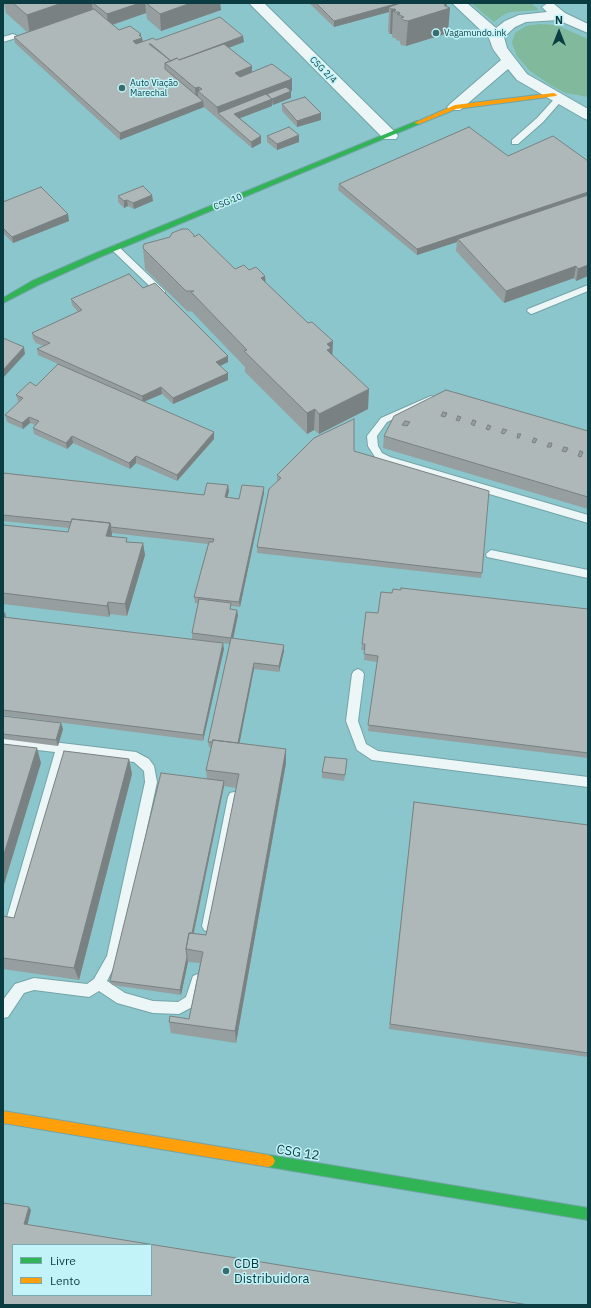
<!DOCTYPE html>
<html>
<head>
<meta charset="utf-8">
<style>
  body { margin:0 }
  #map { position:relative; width:591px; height:1308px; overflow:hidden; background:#8ac6cb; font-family:"IBM Plex Sans",sans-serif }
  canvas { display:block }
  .frame { position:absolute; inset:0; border:4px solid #0b3c41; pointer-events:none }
  .legend { position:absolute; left:12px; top:1244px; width:140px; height:52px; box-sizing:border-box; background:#c2f3f8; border:1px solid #79aaaf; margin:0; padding:5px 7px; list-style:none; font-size:12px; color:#0b3c41 }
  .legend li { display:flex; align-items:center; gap:8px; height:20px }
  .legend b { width:20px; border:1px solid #79aaaf }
  .north { position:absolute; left:539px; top:12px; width:40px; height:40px; -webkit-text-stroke:3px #c2f3f8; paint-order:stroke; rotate:0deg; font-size:11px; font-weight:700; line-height:16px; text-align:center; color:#0b3c41 }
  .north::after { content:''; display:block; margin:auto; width:14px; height:18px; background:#0b3c41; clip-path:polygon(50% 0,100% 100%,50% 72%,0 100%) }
</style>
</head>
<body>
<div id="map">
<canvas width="591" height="1308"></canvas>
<div class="frame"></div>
<ul class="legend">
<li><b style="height:5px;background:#30b455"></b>Livre</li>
<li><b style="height:5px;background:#ff9f0a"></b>Lento</li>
</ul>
<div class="north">N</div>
</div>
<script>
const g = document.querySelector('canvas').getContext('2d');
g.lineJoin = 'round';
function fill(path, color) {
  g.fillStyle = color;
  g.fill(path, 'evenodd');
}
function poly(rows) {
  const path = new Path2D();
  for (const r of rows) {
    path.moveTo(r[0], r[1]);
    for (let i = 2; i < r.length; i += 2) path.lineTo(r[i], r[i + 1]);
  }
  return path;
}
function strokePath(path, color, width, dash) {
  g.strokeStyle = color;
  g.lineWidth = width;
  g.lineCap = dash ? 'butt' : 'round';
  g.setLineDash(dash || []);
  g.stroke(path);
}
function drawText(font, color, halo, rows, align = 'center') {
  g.font = font + ' "IBM Plex Sans",sans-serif';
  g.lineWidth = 3;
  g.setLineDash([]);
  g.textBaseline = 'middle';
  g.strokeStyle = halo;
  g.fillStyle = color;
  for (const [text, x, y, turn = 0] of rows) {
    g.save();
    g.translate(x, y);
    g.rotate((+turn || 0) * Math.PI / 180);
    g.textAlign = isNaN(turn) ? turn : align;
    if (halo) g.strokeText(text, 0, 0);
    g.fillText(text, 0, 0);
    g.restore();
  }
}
fill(poly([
  [471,3,531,3,539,10,510,12,503,15,494,22],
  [540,24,556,25,588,39,588,97,566,93,552,86,530,71,517,56,512,43,515,33,526,26]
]), '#80b99c');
const lane = poly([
  [13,34,17,36,16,38,3,42,3,37,13,34],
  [557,96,564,98,543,122,518,144,512,144,512,140,537,118,557,96],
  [115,245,118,246,165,291,165,295,159,295,112,250,111,248,115,245],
  [588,285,588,291,534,313,531,314,527,311,528,309,588,285],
  [431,396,434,397,436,399,434,401,387,422,377,436,378,446,382,453,390,457,588,515,588,523,384,463,375,457,368,446,367,436,381,418,431,396],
  [491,550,588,570,588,578,487,557,486,554,491,550],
  [358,669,362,671,364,674,358,721,366,744,378,751,588,777,588,787,372,760,357,750,346,721,352,674,354,671,358,669],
  [3,736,136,752,149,759,154,766,157,782,119,957,107,981,125,993,153,1001,178,1002,186,997,193,976,198,974,203,976,204,980,196,1005,179,1014,153,1013,117,1003,99,991,89,997,34,990,24,993,8,1017,3,1018,3,1000,15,984,34,978,87,984,94,979,107,956,145,782,144,771,134,762,66,754,17,924,15,928,11,930,7,928,5,924,55,752,3,746,3,736],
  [234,792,238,793,240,797,214,926,212,930,208,932,204,930,202,926,228,797,230,793,234,792]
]);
const street = poly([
  [249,3,264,3,396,133,398,136,396,139,384,139,249,3],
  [452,3,467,3,496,28,505,21,519,15,547,12,542,7,548,3,554,4,565,13,588,24,588,33,558,20,526,22,515,27,504,37,507,48,527,74,588,109,588,120,583,118,517,80,508,69,460,110,450,110,447,107,450,104,501,60,493,49,489,38,452,3]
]);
const fast = poly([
  [417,121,420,123,419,124,100,257,38,285,3,303,3,298,32,281,96,253,417,121],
  [269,1155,588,1208,588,1220,269,1167,265,1165,263,1161,265,1157,269,1155]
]);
const slow = poly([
  [554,93,557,95,556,96,456,109,419,124,414,123,455,105,554,93],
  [3,1111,269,1155,273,1157,275,1161,273,1165,269,1167,3,1123,3,1111]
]);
strokePath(lane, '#73a4a8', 2);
strokePath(street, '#73a4a8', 2);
strokePath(fast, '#73a4a8', 2);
strokePath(slow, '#73a4a8', 2);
fill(lane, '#edf6f7');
fill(street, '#edf6f7');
fill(fast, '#30b455');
fill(slow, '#ff9f0a');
fill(poly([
  [4,3,220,3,221,10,161,31,147,19,146,13,113,25,119,30,141,34,141,37,142,38,143,41,156,40,244,42,229,48,252,66,252,72,292,79,292,91,291,91,291,98,272,105,272,106,240,118,261,136,261,143,252,148,204,107,120,140,15,43,14,37,27,32,6,13],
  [309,3,444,3,446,6,448,33,406,46,401,45,400,43,400,41,396,40,396,38,393,38,392,36,392,34,390,34,388,32,389,12,334,27],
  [305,97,321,120,297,127,282,111,282,104],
  [469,127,588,276,576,281,574,278,504,303,456,251,457,242,417,255,338,190,339,184],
  [299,135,299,142,277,150,267,142,267,136],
  [118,196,153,201,134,209,128,206,124,208,118,202],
  [3,202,68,214,69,221,13,243,3,233],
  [194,237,235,269,249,270,265,276,266,283,308,323,333,341,332,355,368,409,319,434,314,430,307,434,245,372,245,367,193,313,193,312,187,311,145,269,143,248],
  [143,288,228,356,228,362,220,366,228,380,173,404,162,394,144,402,214,439,177,481,136,463,130,469,73,443,67,449,34,434,33,428,35,425,30,423,23,429,7,422,5,415,19,402,18,401,16,395,36,386,65,367,38,355,37,349,44,346,36,343,33,339,32,333,78,312,72,305,71,299],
  [446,390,588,431,588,509,383,448,384,436],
  [354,451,482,573,481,578,257,553,257,547,277,481,277,475],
  [3,473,204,495,228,485,229,491,227,498,239,499,264,487,264,493,240,607,231,606,231,609,238,615,233,638,284,651,279,672,254,669,239,743,286,749,286,763,236,1043,171,1033,169,1022,189,1019,200,963,188,962,181,995,112,985,110,981,207,779,206,770,211,748,209,747,208,742,230,644,192,639,192,633,198,603,195,603,194,597,208,544,112,533,112,537,127,538,127,542,143,543,145,555,127,616,110,614,109,617,3,604,3,525,68,532,69,528,3,521],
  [224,786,237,788,206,935,194,933],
  [392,593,588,609,588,758,368,731,377,662,364,660,365,650,361,650,362,644,378,613],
  [3,612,5,612,6,617,224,649,203,741,3,715],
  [3,716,61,723,63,729,58,746,3,739],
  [129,759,132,774,79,980,3,969,3,916,14,918],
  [347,765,344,781,322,778,322,772],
  [414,802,588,825,588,1057,389,1029]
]), '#969e9f');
fill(poly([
  [62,3,92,3,93,14,30,35,27,15],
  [140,3,145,3,146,13,108,26,107,14],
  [191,3,220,3,221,10,161,31,160,14],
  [399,3,395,9,395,12,393,11,392,34,390,34,391,9,389,7,389,12,334,27,334,21],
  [447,4,446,9,450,8,448,33,406,46,408,21],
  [141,34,141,38,142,38,143,44,133,48,133,41,139,35],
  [243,36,244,42,176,67,173,62],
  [252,66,252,78,235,85,235,73],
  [292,79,292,91,272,98,267,94,267,100,218,113,217,107],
  [199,87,199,92,198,91,198,99,196,100,195,88],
  [291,91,291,98,273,105,272,99],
  [272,99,272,106,235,120,234,114],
  [203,101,204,107,120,140,120,133],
  [321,113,321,120,297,127,297,121],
  [299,135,299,142,277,150,277,144],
  [261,136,261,143,252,148,251,142],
  [588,192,588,197,458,239,457,242,417,255,417,249],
  [152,195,153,201,134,209,133,203],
  [127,200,128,206,124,208,124,201],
  [68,214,69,221,13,243,12,237],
  [588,265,588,276,576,281,578,269],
  [576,266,574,278,504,303,506,291],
  [265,276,266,297,261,278],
  [333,341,332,362,331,369,327,344],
  [24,347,25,354,3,378,3,370],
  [228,356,228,362,216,368,216,362],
  [228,373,228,380,173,404,173,398],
  [161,387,162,394,143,402,142,396],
  [369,389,368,409,319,434,319,414],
  [315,409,314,430,307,434,307,413],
  [29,417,30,423,23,429,22,423],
  [214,432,214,439,177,481,177,475],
  [72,436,73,443,67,449,66,443],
  [136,456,136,463,130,469,129,463],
  [228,485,229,491,226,503,225,497],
  [264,487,264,493,240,607,239,602],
  [110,523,112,534,108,548,106,536],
  [143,543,145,555,127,616,125,604],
  [108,602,110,614,109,617,107,606],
  [237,610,238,615,232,644,231,638],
  [5,612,6,618,3,617],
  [223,643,224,649,203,741,203,735],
  [284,645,284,651,279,672,279,666],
  [254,663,254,669,238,751,237,746],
  [61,723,63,729,58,746,56,740],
  [37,748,41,763,3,888,3,857],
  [286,749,286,763,236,1043,235,1031],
  [129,759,132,774,79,980,74,968],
  [224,781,224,786,190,950,189,950],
  [187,957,188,962,181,995,180,990],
  [29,1207,31,1210,27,1227,24,1224]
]), '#7a8182');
const building = poly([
  [13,3,62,3,27,15,13,3],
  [93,3,140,3,107,14,93,3],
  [146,3,191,3,160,14,146,3],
  [316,3,399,3,334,21,316,3],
  [401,3,444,3,447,4,444,5,445,6,450,8,408,21,403,20,401,18,404,17,397,14,400,14,399,12,395,12,393,11,396,10,395,9,391,9,389,7,401,3],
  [94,9,119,30,130,26,141,34,139,35,142,38,133,41,136,44,153,38,156,40,220,17,243,36,179,60,177,58,171,61,151,44,149,44,171,61,165,63,165,69,203,101,120,133,14,37,94,9],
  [224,44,252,66,235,73,240,77,272,64,292,79,217,107,198,91,202,89,199,87,195,88,165,63,177,58,179,60,224,44],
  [286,87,291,91,272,99,267,94,286,87],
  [266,94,272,99,234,114,261,136,251,142,218,113,266,94],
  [305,97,321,113,297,121,282,104,305,97],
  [289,127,299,135,277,144,267,136,289,127],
  [469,127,508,156,553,136,588,161,588,192,417,249,339,184,469,127],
  [143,186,152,195,133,203,127,200,124,201,118,196,143,186],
  [41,187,68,214,12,237,3,228,3,202,41,187],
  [588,195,588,265,578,269,576,266,506,291,458,239,588,195],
  [182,229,188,229,194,235,194,237,199,234,235,269,244,265,249,270,256,267,265,276,261,278,308,323,312,322,333,341,327,344,331,348,327,350,369,389,319,414,315,409,307,413,244,351,247,350,191,292,194,291,186,291,143,248,144,244,170,237,172,233,182,229],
  [129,274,143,288,155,283,228,356,216,362,228,373,173,398,161,387,142,396,37,349,50,343,35,336,32,333,82,310,71,299,129,274],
  [3,338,24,347,3,370,3,338],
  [58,364,214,432,177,475,136,456,129,463,72,436,66,443,33,428,39,421,29,417,22,423,5,415,23,398,16,395,30,382,36,386,58,364],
  [446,390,588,431,588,497,384,436,394,416,446,390],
  [443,412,447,413,445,417,441,416,443,412],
  [458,416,461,417,459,421,456,420,458,416],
  [473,420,476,421,474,426,471,424,473,420],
  [405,421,410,422,407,426,402,425,405,421],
  [488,425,491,426,489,430,486,429,488,425],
  [503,429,507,430,504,434,501,433,503,429],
  [518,434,521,434,519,438,517,438,518,434],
  [534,438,537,439,535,443,532,442,534,438],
  [549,443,552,443,551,447,547,447,549,443],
  [564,447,568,448,566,452,562,451,564,447],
  [580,451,583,452,581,457,578,456,580,451],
  [354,419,354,451,489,491,482,573,257,547,269,489,281,478,277,475,314,438,354,419],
  [3,473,204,495,207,483,228,485,225,497,239,499,242,485,264,487,239,602,194,597,209,542,213,542,214,539,111,527,110,523,72,519,71,522,3,515,3,473],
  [72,519,110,523,106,536,127,538,126,542,143,543,125,604,108,602,107,606,3,593,3,525,68,532,72,519],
  [401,588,588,609,588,753,368,725,378,656,364,654,365,644,362,644,366,612,378,613,381,592,392,593,393,589,401,590,401,588],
  [199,599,231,603,230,609,237,610,231,638,192,633,199,599],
  [3,617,223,643,203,735,3,710,3,617],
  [231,638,284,645,279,666,254,663,238,743,213,740,212,742,208,742,231,638],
  [3,716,61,723,56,740,3,734,3,716],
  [213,740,286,749,235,1031,169,1022,170,1016,189,1019,203,952,186,949,189,933,206,935,239,774,206,770,213,740],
  [3,744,37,748,3,857,3,744],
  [64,751,129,759,74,968,3,958,3,916,14,918,64,751],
  [325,757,347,759,345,775,322,772,325,757],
  [161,773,224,781,192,933,189,933,186,949,187,957,180,990,110,981,161,773],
  [414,802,588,825,588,1053,390,1024,414,802],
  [3,1203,29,1207,24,1224,529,1305,3,1305,3,1203],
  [13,1245,151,1245,151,1295,13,1295,13,1245]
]);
fill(building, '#afb8b9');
strokePath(building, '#7a8182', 1);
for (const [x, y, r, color] of [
  [436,33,4,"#376c71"],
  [122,88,4,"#376c71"],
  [226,1271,4,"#376c71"]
]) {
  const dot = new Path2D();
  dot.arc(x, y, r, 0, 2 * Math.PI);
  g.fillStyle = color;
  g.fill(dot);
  strokePath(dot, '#c2f3f8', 1.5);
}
drawText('9px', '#0b3c41', '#c2f3f8', [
  ["Vagamundo.ink",444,33],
  ["Auto Viação",130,83],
  ["Marechal",130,93]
], 'left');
drawText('9px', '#0b3c41', '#c2f3f8', [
  ["CSG 2/4",323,70,45],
  ["CSG 10",228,202,-22]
]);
drawText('13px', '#0b3c41', '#c2f3f8', [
  ["CSG 12",298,1153,9]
]);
drawText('13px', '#0b3c41', '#c2f3f8', [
  ["CDB",234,1264],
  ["Distribuidora",234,1279]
], 'left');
</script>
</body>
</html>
